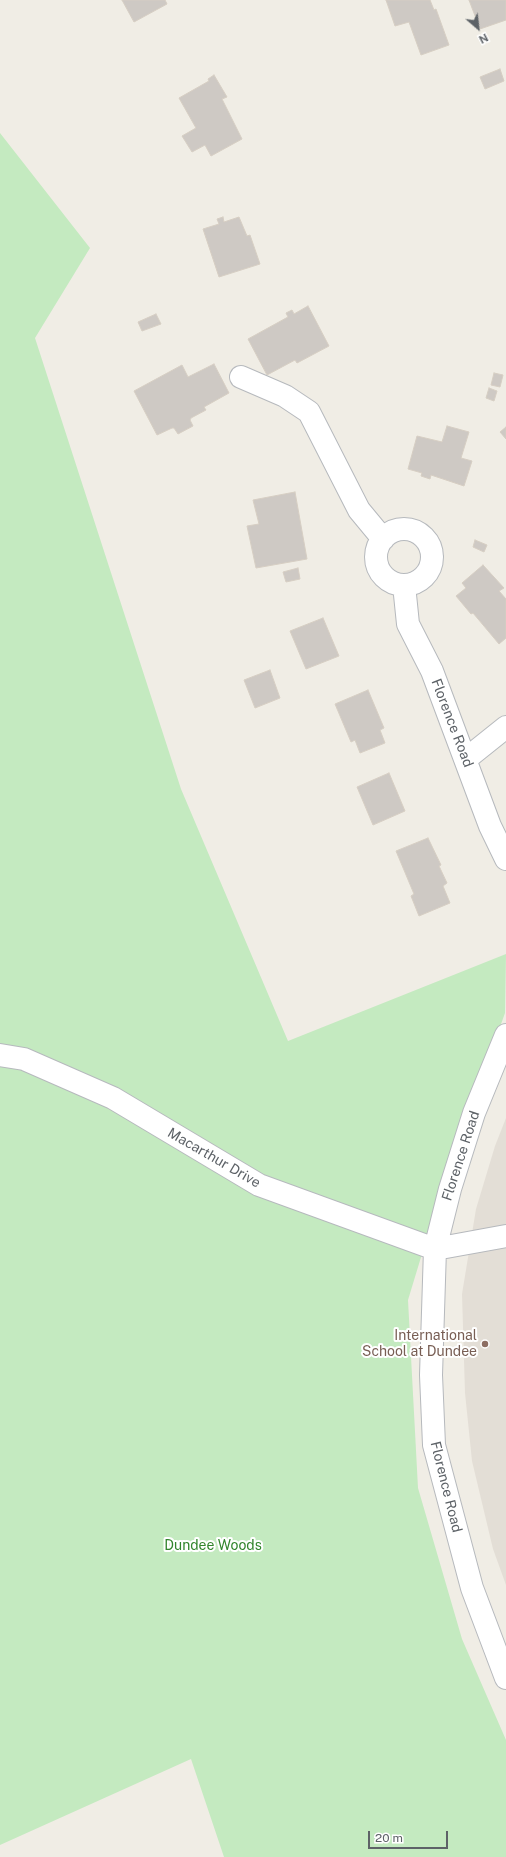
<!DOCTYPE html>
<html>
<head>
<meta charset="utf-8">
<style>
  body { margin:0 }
  #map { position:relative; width:506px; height:1857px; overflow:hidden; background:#f0ede5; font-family:"Public Sans",sans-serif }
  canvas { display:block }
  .north { position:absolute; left:458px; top:8px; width:40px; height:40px; -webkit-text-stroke:3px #fff; paint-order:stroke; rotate:152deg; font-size:11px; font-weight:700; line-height:16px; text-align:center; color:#5d6267 }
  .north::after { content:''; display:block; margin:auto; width:14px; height:18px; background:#5d6267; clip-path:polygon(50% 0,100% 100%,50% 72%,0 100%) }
  .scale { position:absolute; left:368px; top:1831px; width:80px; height:18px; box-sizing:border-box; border:2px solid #5d6267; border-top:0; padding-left:5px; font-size:12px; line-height:14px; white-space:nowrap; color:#5d6267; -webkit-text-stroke:3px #fff; paint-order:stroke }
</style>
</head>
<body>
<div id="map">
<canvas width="506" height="1857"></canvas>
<div class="north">N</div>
<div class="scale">20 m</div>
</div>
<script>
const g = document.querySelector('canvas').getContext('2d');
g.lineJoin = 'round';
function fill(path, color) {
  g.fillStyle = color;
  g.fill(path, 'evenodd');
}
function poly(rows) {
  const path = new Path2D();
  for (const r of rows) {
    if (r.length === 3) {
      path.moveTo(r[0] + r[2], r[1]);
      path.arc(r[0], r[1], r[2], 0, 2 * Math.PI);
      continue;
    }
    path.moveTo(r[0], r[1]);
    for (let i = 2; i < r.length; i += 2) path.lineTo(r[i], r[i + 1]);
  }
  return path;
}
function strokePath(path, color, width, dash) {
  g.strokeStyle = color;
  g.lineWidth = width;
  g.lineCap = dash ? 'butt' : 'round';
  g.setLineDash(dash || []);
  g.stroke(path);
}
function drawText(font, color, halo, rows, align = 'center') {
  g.font = font + ' "Public Sans",sans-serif';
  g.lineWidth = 4;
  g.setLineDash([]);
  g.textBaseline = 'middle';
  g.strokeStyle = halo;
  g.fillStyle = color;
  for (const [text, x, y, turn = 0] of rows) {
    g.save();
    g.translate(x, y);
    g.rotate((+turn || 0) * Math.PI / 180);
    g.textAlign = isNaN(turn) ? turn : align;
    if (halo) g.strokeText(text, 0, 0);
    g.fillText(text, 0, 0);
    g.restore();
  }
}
fill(poly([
  [506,1118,506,1585,493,1549,472,1461,465,1393,462,1294,476,1209,495,1146]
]), '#e3ded6');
fill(poly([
  [0,133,90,248,35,338,181,789,288,1041,506,954,505,1013,442,1188,408,1300,418,1488,462,1639,506,1740,506,1857,224,1857,191,1759,0,1845]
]), '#c4eac0');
const building = poly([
  [122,0,165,0,167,4,134,22,122,0],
  [386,0,430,0,434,10,436,9,449,45,421,55,409,22,395,26,386,0],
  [469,0,506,0,506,20,480,29,469,0],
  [500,69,504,81,485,89,480,77,500,69],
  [214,75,227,97,222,99,242,139,211,156,205,145,192,152,182,136,196,128,179,98,209,81,208,79,214,75],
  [223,217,224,222,239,217,247,236,250,235,260,264,219,277,203,229,219,224,217,219,223,217],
  [308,306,329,346,297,363,295,360,267,375,248,339,288,317,286,313,292,310,294,314,308,306],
  [156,314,161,324,142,331,138,322,156,314],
  [214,364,229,393,204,407,206,410,191,418,190,420,193,426,178,434,174,428,172,428,157,435,134,391,182,365,188,377,214,364],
  [494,373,503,375,500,387,491,385,494,373],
  [489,388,497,391,494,401,486,398,489,388],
  [447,426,469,432,461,458,472,461,464,486,431,475,430,479,421,476,422,473,408,469,417,436,442,442,447,426],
  [506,427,506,439,500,432,506,427],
  [295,492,307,559,256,568,247,526,259,524,253,500,295,492],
  [475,540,487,545,484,552,473,547,475,540],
  [483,565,504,588,499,591,506,599,506,638,499,644,473,613,471,614,456,596,466,588,462,583,483,565],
  [298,568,300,579,286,582,283,572,298,568],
  [323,618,339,656,306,669,290,631,323,618],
  [270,670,280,698,255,708,244,680,270,670],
  [368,690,384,728,380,730,385,743,360,753,355,740,351,742,335,704,368,690],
  [389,773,405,811,373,825,357,787,389,773],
  [428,838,441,865,439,866,447,883,443,886,450,903,419,916,411,896,414,894,396,851,428,838]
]);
fill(building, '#cec9c4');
strokePath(building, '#d6cec3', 1);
const minor = poly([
  [241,377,285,396,309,412,359,510,383,539],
  [404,557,28],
  [404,585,408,624,432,671,490,826,506,859],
  [466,759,506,727],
  [506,1035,474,1113,450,1189,435,1249,431,1375,434,1445,472,1588,506,1678],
  [0,1055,24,1059,113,1098,259,1185,435,1249,506,1236]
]);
strokePath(minor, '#b6b9bd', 24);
strokePath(minor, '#fff', 22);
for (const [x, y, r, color] of [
  [485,1344,4,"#8d6e63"]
]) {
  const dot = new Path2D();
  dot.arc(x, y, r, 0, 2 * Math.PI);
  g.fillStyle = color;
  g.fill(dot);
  strokePath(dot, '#fff', 1.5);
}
drawText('14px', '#5d6267', '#fff', [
  ["Florence Road",452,723,69],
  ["Florence Road",461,1156,-72],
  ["Macarthur Drive",214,1158,30],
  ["Florence Road",446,1487,76]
]);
drawText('14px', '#785e54', '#fff', [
  ["International",477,1336],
  ["School at Dundee",477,1352]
], 'right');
drawText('14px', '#32852d', '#fff', [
  ["Dundee Woods",213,1546]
]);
</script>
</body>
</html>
